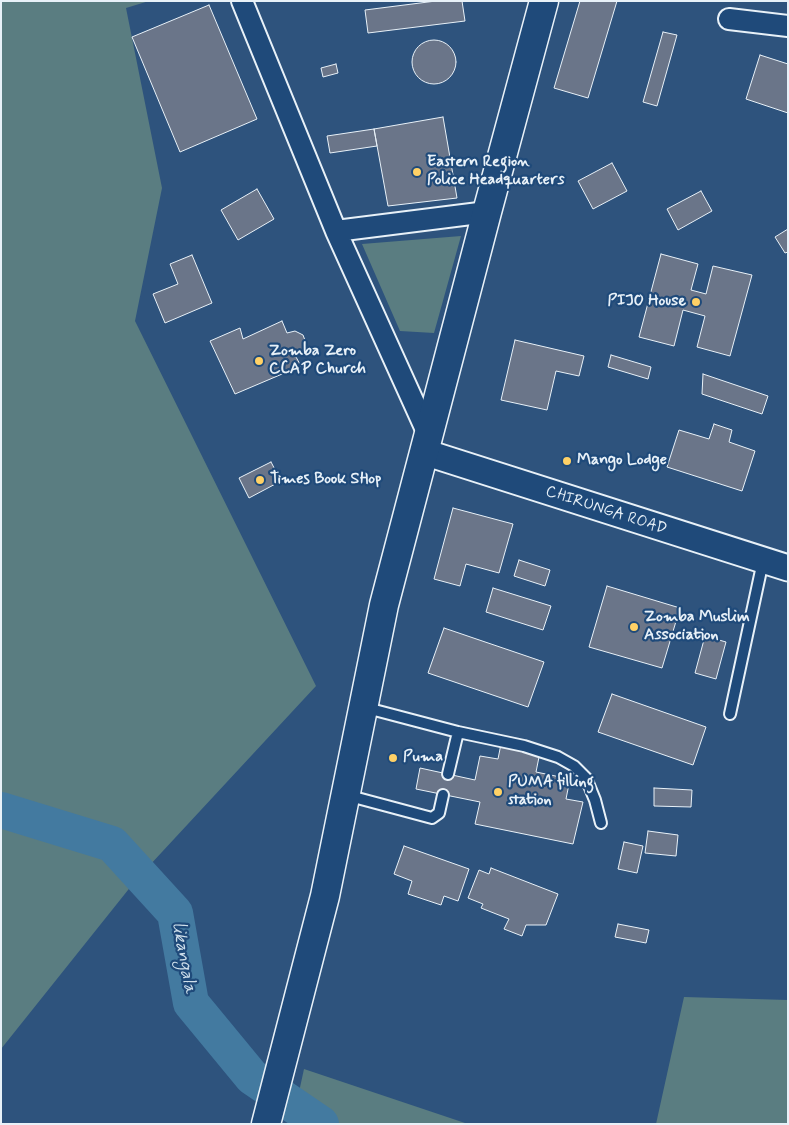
<!DOCTYPE html>
<html>
<head>
<meta charset="utf-8">
<style>
  body { margin:0 }
  #map { position:relative; width:789px; height:1125px; overflow:hidden; background:#2e537d; font-family:Mynerve,sans-serif }
  canvas { display:block }
  .frame { position:absolute; inset:0; border:2px solid #e8f1f8; pointer-events:none }
</style>
</head>
<body>
<div id="map">
<canvas width="789" height="1125"></canvas>
<div class="frame"></div>
</div>
<script>
const g = document.querySelector('canvas').getContext('2d');
g.lineJoin = 'round';
function fill(path, color) {
  g.fillStyle = color;
  g.fill(path, 'evenodd');
}
function poly(rows) {
  const path = new Path2D();
  for (const r of rows) {
    if (r.length === 3) {
      path.moveTo(r[0] + r[2], r[1]);
      path.arc(r[0], r[1], r[2], 0, 2 * Math.PI);
      continue;
    }
    path.moveTo(r[0], r[1]);
    for (let i = 2; i < r.length; i += 2) path.lineTo(r[i], r[i + 1]);
  }
  return path;
}
function strokePath(path, color, width, dash) {
  g.strokeStyle = color;
  g.lineWidth = width;
  g.lineCap = dash ? 'butt' : 'round';
  g.setLineDash(dash || []);
  g.stroke(path);
}
function drawText(font, color, halo, rows, align = 'center') {
  g.font = font + ' Mynerve,sans-serif';
  g.lineWidth = 4.5;
  g.setLineDash([]);
  g.textBaseline = 'middle';
  g.strokeStyle = halo;
  g.fillStyle = color;
  for (const [text, x, y, turn = 0] of rows) {
    g.save();
    g.translate(x, y);
    g.rotate((+turn || 0) * Math.PI / 180);
    g.textAlign = isNaN(turn) ? turn : align;
    if (halo) g.strokeText(text, 0, 0);
    g.fillText(text, 0, 0);
    g.restore();
  }
}
fill(poly([
  [1,1,149,1,126,8,162,188,135,321,316,686,136,880,1,1049],
  [461,236,434,333,400,331,362,244],
  [684,997,788,1000,788,1124,656,1124],
  [304,1069,468,1124,292,1124]
]), '#5a7d81');
strokePath(poly([
  [1,810,112,844,175,913,191,1003,252,1077,321,1124]
]), '#437aa0', 36);
const building = poly([
  [436,1,462,1,465,21,368,33,365,10,436,1],
  [580,1,617,1,588,98,554,88,580,1],
  [209,5,257,119,180,152,132,37,209,5],
  [663,32,677,35,657,106,643,102,663,32],
  [434,62,22],
  [760,55,788,64,788,113,746,99,760,55],
  [336,64,338,73,323,77,321,68,336,64],
  [443,117,457,198,388,206,374,129,443,117],
  [374,129,377,146,330,153,327,136,374,129],
  [612,163,627,191,593,209,578,181,612,163],
  [257,189,274,219,238,240,221,210,257,189],
  [701,191,712,211,678,230,667,209,701,191],
  [788,229,788,252,785,253,775,237,788,229],
  [661,254,698,264,691,290,706,294,713,266,752,275,730,356,697,347,705,316,683,310,674,346,639,337,661,254],
  [192,255,212,303,165,323,153,294,178,284,170,264,192,255],
  [282,321,287,333,295,331,303,335,306,343,304,350,296,357,301,366,235,394,210,341,240,328,243,339,282,321],
  [515,340,584,356,579,376,556,371,547,410,501,400,515,340],
  [611,355,651,367,648,379,608,367,611,355],
  [703,374,768,396,762,414,702,394,703,374],
  [714,424,732,430,729,442,755,451,742,491,667,467,679,430,709,439,714,424],
  [271,462,281,481,249,498,239,478,271,462],
  [453,508,513,524,499,573,466,564,460,586,434,579,453,508],
  [519,560,550,570,545,586,514,576,519,560],
  [607,586,680,608,662,668,589,647,607,586],
  [493,588,551,606,543,630,486,612,493,588],
  [444,628,544,662,528,707,428,673,444,628],
  [705,636,726,642,716,679,695,673,705,636],
  [612,694,706,727,693,765,598,732,612,694],
  [501,744,540,752,536,772,570,779,566,799,583,802,573,844,475,824,480,802,416,789,420,768,475,780,480,756,498,759,501,744],
  [654,788,692,790,691,807,654,806,654,788],
  [648,831,678,835,676,856,645,853,648,831],
  [624,842,643,846,637,873,618,869,624,842],
  [404,846,469,869,458,901,444,896,441,905,408,894,412,881,394,874,404,846],
  [491,868,558,894,546,925,526,925,522,936,504,929,509,919,481,908,483,904,468,898,479,870,489,874,491,868],
  [618,924,649,930,646,943,615,937,618,924]
]);
fill(building, '#6a7589');
strokePath(building, '#e8f1f8', 1);
const service = poly([
  [363,707,458,732,524,746,558,757,574,766,586,778,595,800,601,823],
  [730,714,763,561],
  [448,774,458,732],
  [346,795,432,818,439,813,443,795]
]);
const minor = poly([
  [242,1,336,231,428,434],
  [729,19,788,26],
  [336,231,487,212]
]);
const tertiary = poly([
  [424,452,788,568]
]);
const trunk = poly([
  [266,1124,325,896,384,605,487,212,544,1]
]);
strokePath(service, '#e8f1f8', 14);
strokePath(minor, '#e8f1f8', 24);
strokePath(tertiary, '#e8f1f8', 29);
strokePath(trunk, '#e8f1f8', 31);
strokePath(service, '#1f4a7a', 10);
strokePath(minor, '#1f4a7a', 20);
strokePath(tertiary, '#1f4a7a', 25);
strokePath(trunk, '#1f4a7a', 28);
for (const [x, y, r, color] of [
  [417,172,5,"#ffd166"],
  [696,302,5,"#ffd166"],
  [259,361,5,"#ffd166"],
  [567,461,5,"#ffd166"],
  [260,480,5,"#ffd166"],
  [634,627,5,"#ffd166"],
  [393,758,5,"#ffd166"],
  [498,792,5,"#ffd166"]
]) {
  const dot = new Path2D();
  dot.arc(x, y, r, 0, 2 * Math.PI);
  g.fillStyle = color;
  g.fill(dot);
  strokePath(dot, '#1f4a7a', 2);
}
drawText('bold 16px', '#e8f1f8', '#1f4a7a', [
  ["Eastern Region",427,163],
  ["Police Headquarters",427,181],
  ["PIJO House",686,302,"right"],
  ["Zomba Zero",269,352],
  ["CCAP Church",269,370],
  ["Mango Lodge",577,461],
  ["Times Book SHop",270,480],
  ["Zomba Muslim",644,618],
  ["Association",644,636],
  ["Puma",403,758],
  ["PUMA filling",508,783],
  ["station",508,801]
], 'left');
drawText('16px', '#e8f1f8', '#1f4a7a', [
  ["CHIRUNGA ROAD",606,511,18]
]);
drawText('italic 18px', '#cfdfeb', '#1f4a7a', [
  ["likangala",183,958,80]
]);
</script>
</body>
</html>
